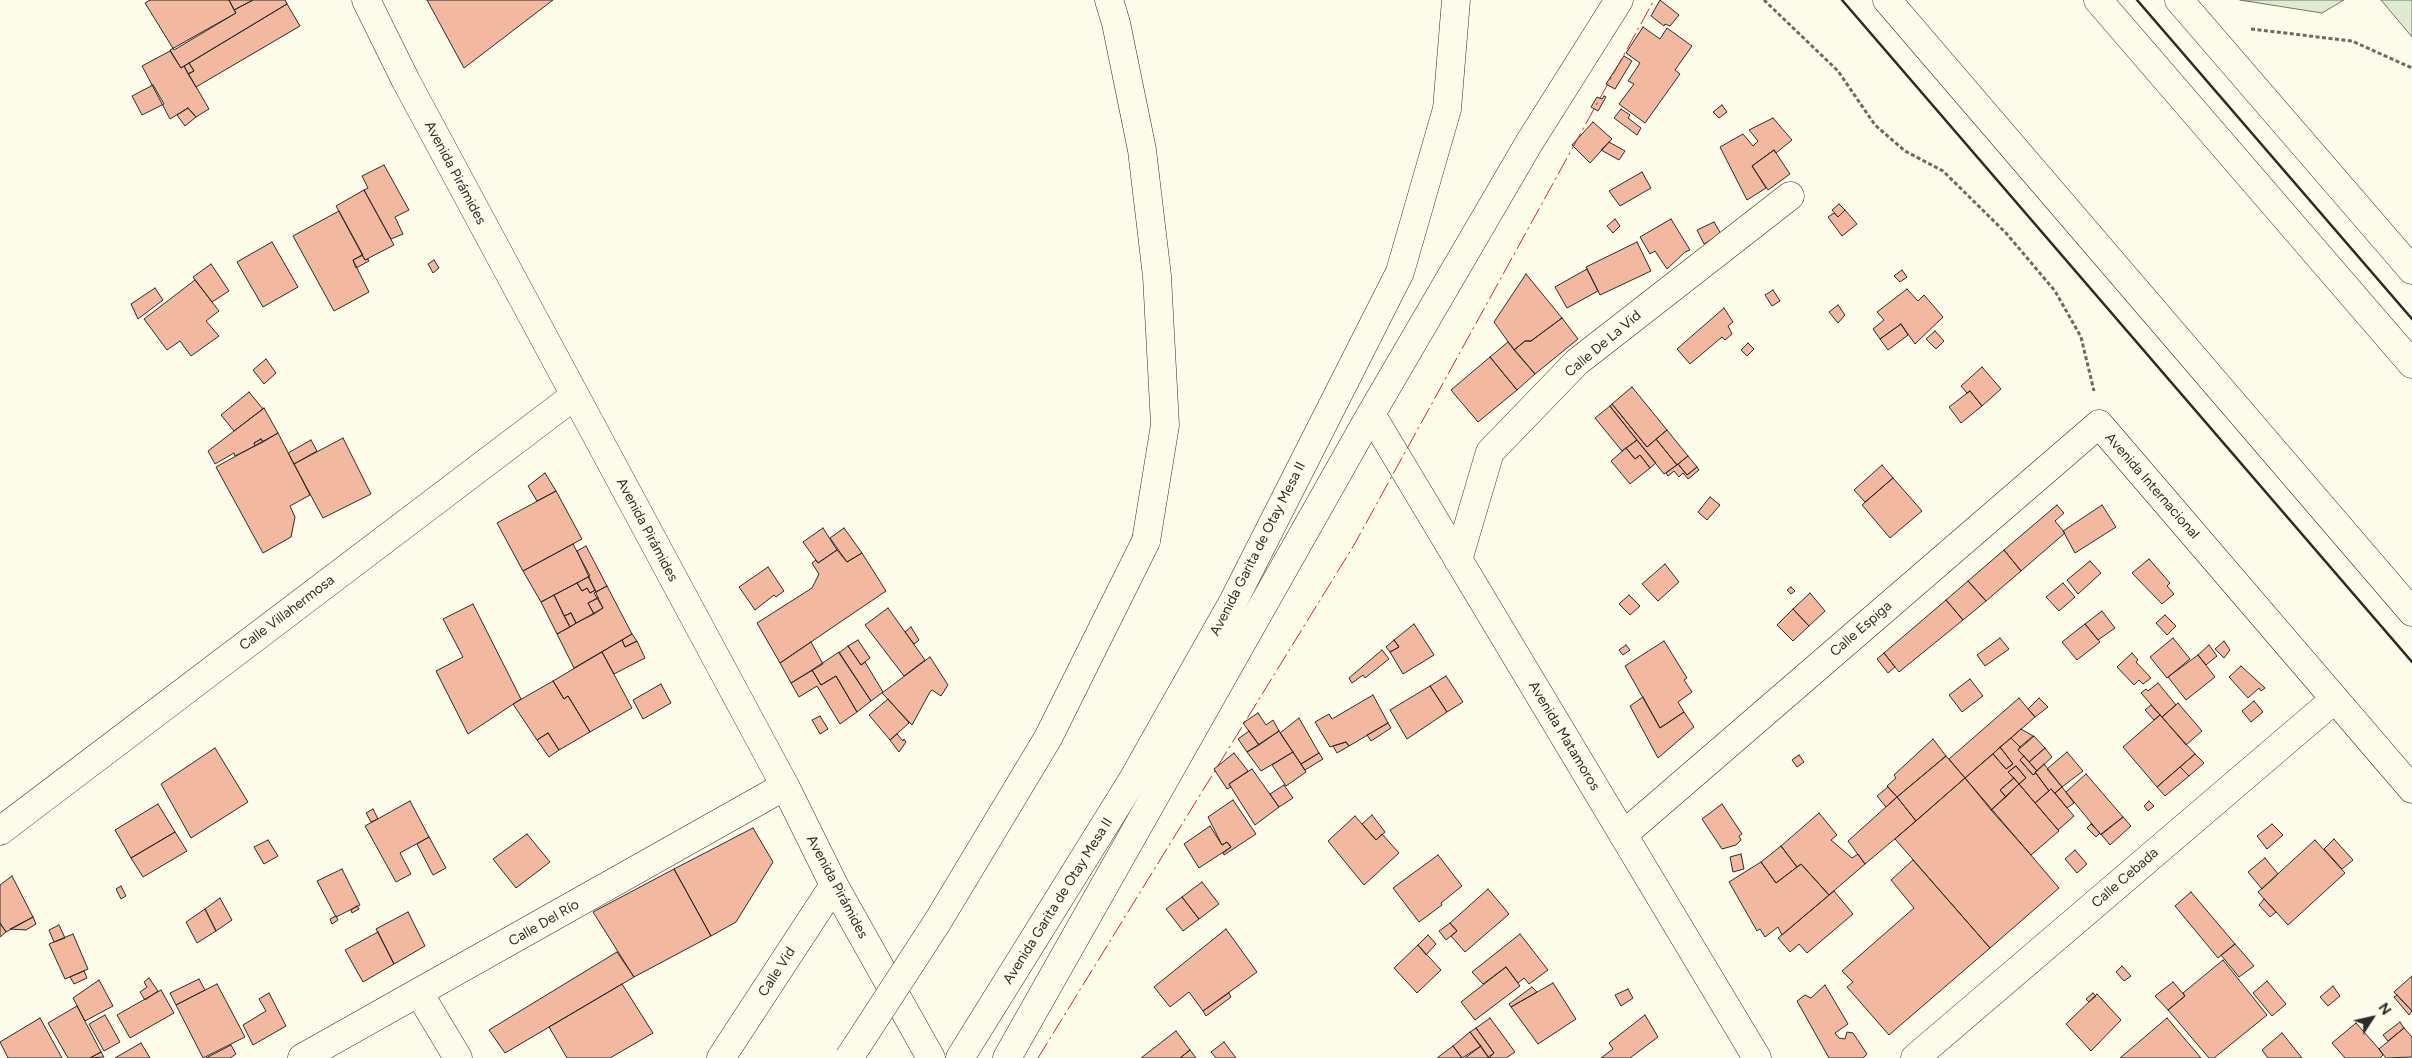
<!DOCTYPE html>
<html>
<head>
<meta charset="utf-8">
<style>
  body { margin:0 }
  #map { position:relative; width:2412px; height:1058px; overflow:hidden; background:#fdfbea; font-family:Figtree,sans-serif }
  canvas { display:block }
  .north { position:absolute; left:2347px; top:993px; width:50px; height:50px; -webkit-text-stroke:4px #fdfbea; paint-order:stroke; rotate:55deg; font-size:14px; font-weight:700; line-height:20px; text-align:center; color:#2b2b2b }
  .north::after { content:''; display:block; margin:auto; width:18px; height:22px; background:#2b2b2b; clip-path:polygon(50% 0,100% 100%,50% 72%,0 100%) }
</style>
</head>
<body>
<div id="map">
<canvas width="2412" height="1058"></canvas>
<div class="north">N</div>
</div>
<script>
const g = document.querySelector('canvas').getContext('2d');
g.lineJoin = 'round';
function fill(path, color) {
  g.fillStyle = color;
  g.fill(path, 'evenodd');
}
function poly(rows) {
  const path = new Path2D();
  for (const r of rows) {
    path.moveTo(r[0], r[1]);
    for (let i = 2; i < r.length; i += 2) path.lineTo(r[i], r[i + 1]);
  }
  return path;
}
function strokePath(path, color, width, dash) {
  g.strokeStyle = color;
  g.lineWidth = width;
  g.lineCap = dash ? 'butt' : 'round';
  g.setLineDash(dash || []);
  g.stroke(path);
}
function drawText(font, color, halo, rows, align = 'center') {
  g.font = font + ' Figtree,sans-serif';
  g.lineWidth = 4;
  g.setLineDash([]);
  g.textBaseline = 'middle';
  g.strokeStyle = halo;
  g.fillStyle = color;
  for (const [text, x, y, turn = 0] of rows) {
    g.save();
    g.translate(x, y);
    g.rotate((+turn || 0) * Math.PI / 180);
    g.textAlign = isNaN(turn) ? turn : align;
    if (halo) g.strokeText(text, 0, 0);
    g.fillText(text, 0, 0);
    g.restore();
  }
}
const green = poly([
  [2240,0,2344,0,2322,13,2240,0],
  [2381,0,2412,0,2412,37,2381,0]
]);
fill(green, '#deebd1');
strokePath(green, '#74746e', 1);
const building = poly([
  [150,0,229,0,236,13,174,50,145,3,150,0],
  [229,0,253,0,234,10,229,0],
  [253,0,285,0,287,4,181,68,170,50,236,13,234,10,253,0],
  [427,0,553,0,464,68,427,0],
  [1660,0,1679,15,1670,26,1665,24,1664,26,1651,16,1660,0],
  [287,4,300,26,196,87,188,74,194,71,189,63,287,4],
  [1643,27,1660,39,1667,28,1692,46,1675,70,1680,74,1645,123,1619,104,1634,84,1628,81,1640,63,1626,53,1643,27],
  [170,51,181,68,184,66,209,109,196,117,188,108,170,119,142,66,170,51],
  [1624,56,1632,61,1615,89,1606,84,1624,56],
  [189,63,194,71,188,74,184,66,189,63],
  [153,85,164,104,142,115,132,96,153,85],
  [1604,96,1606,97,1598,111,1591,107,1597,97,1602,99,1604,96],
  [1722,105,1727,112,1719,118,1713,112,1722,105],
  [188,108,196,117,185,126,177,115,188,108],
  [1621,109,1630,115,1628,118,1641,128,1637,135,1614,118,1621,109],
  [1773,118,1792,140,1776,153,1774,150,1752,166,1766,188,1747,200,1720,147,1743,134,1753,146,1758,141,1749,130,1773,118],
  [1593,122,1612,139,1590,163,1572,145,1593,122],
  [1609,142,1625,151,1619,160,1601,150,1609,142],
  [1774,150,1790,174,1768,190,1752,166,1774,150],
  [384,165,409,210,395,217,403,234,391,239,364,190,368,188,362,176,384,165],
  [1642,172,1651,188,1620,206,1609,191,1642,172],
  [364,190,394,245,365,260,336,206,364,190],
  [1839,204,1845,210,1838,217,1832,210,1839,204],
  [1845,210,1857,224,1842,236,1828,217,1834,213,1838,217,1845,210],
  [339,211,363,255,353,260,369,292,334,311,293,236,339,211],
  [1615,219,1620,226,1613,233,1607,226,1615,219],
  [1671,219,1690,250,1685,252,1667,269,1655,251,1650,254,1640,237,1671,219],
  [1714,222,1721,234,1704,244,1697,230,1714,222],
  [272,242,298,287,263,307,237,262,272,242],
  [1637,242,1651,271,1600,295,1586,267,1637,242],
  [362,255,365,260,368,259,369,261,356,268,353,260,362,255],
  [434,260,439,268,433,273,428,264,434,260],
  [211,264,229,291,212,302,193,277,211,264],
  [1587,269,1598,291,1567,308,1555,287,1587,269],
  [1902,270,1907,277,1900,282,1894,276,1902,270],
  [1526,274,1562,318,1531,341,1525,341,1514,350,1494,322,1526,274],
  [195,280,219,311,206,321,219,336,191,356,180,341,167,350,144,319,195,280],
  [155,288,163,300,138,319,131,304,155,288],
  [1907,289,1918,301,1924,295,1943,317,1915,344,1901,324,1880,339,1873,329,1884,320,1877,312,1907,289],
  [1773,290,1780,301,1772,306,1765,295,1773,290],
  [1838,305,1845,315,1838,323,1829,312,1838,305],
  [1724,308,1733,322,1728,326,1732,334,1725,340,1722,337,1690,364,1677,349,1724,308],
  [1562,318,1578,339,1535,374,1514,350,1525,341,1531,341,1562,318],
  [1901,324,1908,335,1888,350,1880,339,1901,324],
  [1935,331,1944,341,1936,349,1926,339,1935,331],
  [1508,342,1535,374,1517,390,1490,357,1508,342],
  [1748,343,1754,349,1747,356,1741,350,1748,343],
  [1490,357,1517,390,1478,422,1451,390,1490,357],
  [266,359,276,373,264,384,253,370,266,359],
  [1982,367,2001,389,1982,406,1970,391,1967,393,1961,386,1982,367],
  [1632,387,1667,430,1647,447,1612,404,1632,387],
  [1970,391,1982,406,1961,423,1949,407,1970,391],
  [249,392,263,409,234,431,221,415,249,392],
  [1612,404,1647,447,1656,439,1677,465,1664,474,1612,409,1610,406,1612,404],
  [1610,406,1637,440,1622,451,1595,418,1610,406],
  [264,408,278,433,263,442,261,439,254,443,255,446,235,456,234,453,215,464,208,451,264,408],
  [1667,430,1688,456,1677,465,1656,439,1667,430],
  [278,433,310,495,290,506,295,517,291,537,263,553,216,467,278,433],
  [343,438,371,494,323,518,294,464,343,438],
  [261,439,263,442,255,446,254,443,261,439],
  [311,440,317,451,294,464,288,453,311,440],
  [1637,440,1656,463,1650,468,1640,455,1635,459,1626,448,1637,440],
  [1626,448,1635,459,1640,455,1650,468,1630,484,1611,461,1626,448],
  [1688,456,1697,467,1687,475,1678,464,1688,456],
  [1678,464,1687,475,1697,467,1699,470,1688,479,1683,473,1679,477,1674,471,1668,476,1666,473,1678,464],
  [1882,465,1893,478,1865,502,1854,490,1882,465],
  [545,473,556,491,537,501,528,486,545,473],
  [1893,478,1922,511,1890,538,1862,505,1893,478],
  [556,491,582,539,523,571,497,523,556,491],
  [1710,497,1720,505,1707,520,1698,512,1710,497],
  [2057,505,2064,513,2055,521,2065,533,2021,571,2004,550,2057,505],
  [2102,505,2116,527,2075,553,2063,531,2102,505],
  [823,528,837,550,818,563,803,542,823,528],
  [844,528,862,553,847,562,830,538,844,528],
  [573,544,590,576,541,602,523,571,573,544],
  [586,546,607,586,596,592,577,551,586,546],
  [837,550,847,562,862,553,886,591,780,663,757,623,812,588,819,574,812,563,816,560,818,563,837,550],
  [2004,550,2021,571,1986,601,1968,581,2004,550],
  [2149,559,2170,583,2167,586,2174,594,2162,604,2132,573,2149,559],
  [2090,561,2101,573,2078,594,2067,580,2090,561],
  [1665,564,1679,582,1658,601,1642,584,1665,564],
  [768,567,784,591,776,597,774,595,755,610,739,587,768,567],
  [588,577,595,590,590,593,587,588,582,591,577,583,588,577],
  [1968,581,1986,601,1963,620,1946,600,1968,581],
  [577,583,582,591,587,588,590,593,595,590,598,598,588,603,594,614,576,623,571,613,564,616,554,595,577,583],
  [2063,583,2075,597,2059,611,2046,597,2063,583],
  [607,586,632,634,574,668,557,634,603,608,594,593,607,586],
  [1791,587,1795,591,1791,594,1787,590,1791,587],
  [1810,593,1825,611,1809,626,1793,609,1810,593],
  [554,595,570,627,557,634,541,602,554,595],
  [1629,595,1640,606,1630,615,1619,604,1629,595],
  [598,598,603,608,594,614,588,603,598,598],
  [1946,600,1963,620,1899,672,1884,653,1946,600],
  [473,604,521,699,468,734,436,671,463,657,443,619,473,604],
  [888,608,925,660,904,676,865,625,888,608],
  [1793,609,1809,626,1793,641,1777,625,1793,609],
  [2102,611,2115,628,2098,640,2085,624,2102,611],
  [571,613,576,623,570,627,564,616,571,613],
  [2165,615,2176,626,2167,635,2156,623,2165,615],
  [1414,624,1434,655,1403,674,1390,652,1399,647,1394,640,1414,624],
  [2085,624,2100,642,2077,660,2062,642,2085,624],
  [911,627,919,640,914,644,905,632,911,627],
  [632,634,637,641,625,647,622,640,632,634],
  [2000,638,2009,649,1985,666,1977,655,2000,638],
  [2173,638,2190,659,2167,678,2150,657,2173,638],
  [622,640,625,647,637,641,645,658,614,674,602,652,622,640],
  [858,640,870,658,861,665,848,646,858,640],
  [1394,640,1399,647,1390,652,1386,647,1394,640],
  [1664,641,1687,678,1684,680,1692,692,1678,702,1684,712,1660,728,1625,666,1664,641],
  [2224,641,2230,650,2224,658,2215,649,2224,641],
  [811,642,823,664,791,683,780,663,811,642],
  [1626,645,1630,650,1623,655,1619,650,1626,645],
  [2209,645,2217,656,2206,665,2198,655,2209,645],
  [848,646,861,665,865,662,883,692,871,701,839,653,848,646],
  [1382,650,1389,659,1365,678,1363,675,1352,683,1349,678,1382,650],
  [602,652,632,708,590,732,568,696,564,699,553,681,602,652],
  [839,652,871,701,857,712,836,676,821,685,812,670,839,652],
  [1884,653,1895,667,1888,673,1877,659,1884,653],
  [2132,653,2138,660,2136,662,2151,678,2143,684,2139,680,2134,685,2117,667,2132,653],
  [2198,655,2215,677,2186,700,2168,677,2198,655],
  [930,657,948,685,941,696,932,690,930,692,912,725,882,693,930,657],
  [2241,666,2265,688,2261,691,2259,688,2248,698,2229,677,2241,666],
  [812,670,821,685,836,676,857,712,840,724,817,686,799,697,791,683,812,670],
  [1446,676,1463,702,1447,712,1430,686,1446,676],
  [1970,679,1983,696,1962,712,1949,695,1970,679],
  [553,681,564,699,568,696,590,732,559,750,548,733,537,740,513,704,553,681],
  [2158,683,2176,705,2162,717,2141,693,2146,689,2148,691,2158,683],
  [661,684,671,703,643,719,633,700,661,684],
  [1430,686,1447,712,1407,739,1390,710,1430,686],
  [1373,695,1388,723,1349,746,1346,742,1330,747,1315,722,1329,714,1332,719,1373,695],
  [1643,697,1660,728,1684,712,1694,727,1658,758,1630,706,1643,697],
  [2019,698,2035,717,1965,778,1949,759,2019,698],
  [2039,698,2048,707,2035,717,2028,709,2039,698],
  [888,699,909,723,890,740,869,715,888,699],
  [2254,701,2263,712,2251,722,2242,711,2254,701],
  [2178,703,2202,731,2186,745,2162,717,2178,703],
  [2151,705,2160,715,2154,720,2145,710,2151,705],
  [1258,713,1266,725,1273,720,1279,731,1259,745,1243,723,1258,713],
  [2160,715,2195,754,2157,787,2123,747,2160,715],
  [820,716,828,729,820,734,812,720,820,716],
  [1299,718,1319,753,1301,764,1280,733,1299,718],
  [1388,723,1391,728,1371,741,1367,735,1388,723],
  [2021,729,2033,736,2020,747,2011,738,2021,729],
  [1249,731,1259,745,1247,752,1238,739,1249,731],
  [1279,731,1293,752,1261,771,1247,752,1279,731],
  [548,733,559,750,549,757,537,740,548,733],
  [897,734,903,741,904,739,906,742,899,752,890,740,897,734],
  [2034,736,2045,748,2029,762,2018,750,2034,736],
  [2011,738,2020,747,2018,750,2024,756,2020,760,2033,775,2036,773,2049,791,2035,803,2019,784,2026,778,2016,766,2008,772,2014,778,2000,790,2006,797,1991,810,1965,778,1993,754,2006,769,2013,764,2000,747,2011,738],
  [1933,739,1946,756,1897,797,1887,786,1896,778,1894,775,1933,739],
  [1346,742,1349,746,1337,753,1333,746,1346,742],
  [2000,747,2013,764,2006,769,1993,754,2000,747],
  [215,748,248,802,191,838,161,784,215,748],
  [2045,748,2052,757,2037,771,2029,762,2045,748],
  [1293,752,1306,772,1286,786,1272,765,1293,752],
  [2067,752,2083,771,2062,787,2047,769,2067,752],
  [1234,753,1248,771,1229,784,1231,787,1227,789,1214,769,1234,753],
  [1319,753,1323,759,1305,770,1301,764,1319,753],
  [2195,754,2204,763,2189,776,2180,767,2195,754],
  [1799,755,1804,762,1797,767,1792,760,1799,755],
  [1946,756,1965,778,1916,821,1897,797,1946,756],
  [2024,756,2037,771,2033,775,2020,760,2024,756],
  [2044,764,2062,787,2055,793,2051,789,2049,791,2035,772,2044,764],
  [2016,766,2026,778,2019,784,2008,772,2016,766],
  [2180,767,2189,776,2165,796,2157,787,2180,767],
  [1252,769,1279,807,1255,825,1229,784,1252,769],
  [2086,774,2123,817,2101,835,2066,792,2086,774],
  [1965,778,2059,888,1990,948,1895,839,1965,778],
  [2014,778,2019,784,2006,797,2000,790,2014,778],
  [2019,784,2059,831,2031,855,1991,810,2019,784],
  [1284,785,1293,798,1279,807,1270,794,1284,785],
  [1888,787,1897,797,1886,807,1877,796,1888,787],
  [2062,787,2074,803,2067,808,2055,793,2062,787],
  [2051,789,2074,816,2058,830,2035,803,2051,789],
  [1897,797,1916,821,1865,864,1848,841,1897,797],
  [1233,800,1256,834,1224,855,1223,853,1231,847,1227,842,1222,845,1208,817,1233,800],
  [410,801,429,837,400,853,411,874,396,882,365,826,410,801],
  [2149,801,2154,806,2148,811,2144,806,2149,801],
  [158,804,175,832,131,858,115,830,158,804],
  [1722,804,1742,834,1739,836,1741,840,1736,845,1722,849,1702,819,1722,804],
  [373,809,378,819,371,822,366,813,373,809],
  [1819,813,1837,835,1831,840,1852,858,1858,854,1865,864,1829,895,1801,864,1797,867,1781,846,1819,813],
  [1372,815,1385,832,1376,840,1362,824,1372,815],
  [1355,816,1376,840,1382,834,1399,853,1364,885,1328,841,1355,816],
  [2123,817,2131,826,2110,845,2101,834,2123,817],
  [2091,824,2100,833,2096,837,2087,828,2091,824],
  [2272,824,2283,835,2267,849,2257,836,2272,824],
  [1210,826,1222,845,1227,842,1231,847,1199,868,1184,844,1210,826],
  [753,828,773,862,736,922,711,936,674,869,753,828],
  [175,832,187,851,143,877,131,858,175,832],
  [527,834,550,862,516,888,493,859,527,834],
  [429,837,446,868,433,875,417,844,429,837],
  [2334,839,2353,860,2342,869,2324,849,2334,839],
  [268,840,278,856,264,864,254,847,268,840],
  [2315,840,2345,873,2288,925,2258,892,2315,840],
  [1781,846,1797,867,1776,883,1761,862,1781,846],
  [2075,850,2087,864,2077,873,2065,859,2075,850],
  [1741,854,1744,869,1733,872,1730,857,1741,854],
  [1438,855,1462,886,1441,903,1442,905,1419,922,1393,888,1438,855],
  [2265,858,2278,874,2262,889,2248,872,2265,858],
  [1913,860,1990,948,1889,1035,1847,987,1853,982,1842,971,1914,908,1891,880,1913,860],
  [1761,862,1776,883,1801,864,1829,895,1782,935,1778,927,1765,937,1760,929,1757,931,1729,882,1761,862],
  [342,869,360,905,336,917,317,881,342,869],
  [674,869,711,936,634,977,593,912,674,869],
  [12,876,33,917,6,932,0,923,0,885,12,876],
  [1202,882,1219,904,1199,919,1182,897,1202,882],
  [121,886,126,896,121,899,116,889,121,886],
  [1488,889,1509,914,1465,952,1451,936,1457,931,1450,923,1488,889],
  [1834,891,1853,914,1807,953,1799,944,1790,952,1778,938,1834,891],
  [2191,892,2235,944,2218,958,2175,906,2191,892],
  [1182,897,1199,919,1183,931,1166,909,1182,897],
  [220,898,232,920,216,931,205,909,220,898],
  [2264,899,2276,912,2270,917,2259,905,2264,899],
  [357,906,359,909,352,913,351,910,357,906],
  [205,909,216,931,197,943,186,922,205,909],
  [408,912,425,946,394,964,376,929,408,912],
  [336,916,338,920,332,924,330,919,336,916],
  [33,917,36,924,26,930,10,929,33,917],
  [0,923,6,932,0,937,0,923],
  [1450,923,1457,931,1446,940,1439,931,1450,923],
  [59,925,65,938,54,942,49,930,59,925],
  [1226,929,1257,972,1203,1011,1189,992,1170,1007,1154,987,1226,929],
  [378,932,394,964,363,982,345,950,378,932],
  [73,934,88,969,65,979,49,944,73,934],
  [1520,934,1548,970,1529,984,1524,978,1518,983,1506,967,1483,984,1472,972,1520,934],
  [1428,935,1436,944,1426,955,1418,945,1428,935],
  [2235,944,2254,966,2239,977,2221,955,2235,944],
  [1418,945,1441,970,1417,993,1394,968,1418,945],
  [617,952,634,977,505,1053,489,1030,617,952],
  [2223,960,2267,1015,2214,1058,2209,1058,2168,1010,2185,996,2183,993,2223,960],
  [2122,966,2131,976,2124,981,2116,972,2122,966],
  [1506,967,1520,986,1475,1020,1461,1002,1506,967],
  [84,971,87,978,74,984,70,977,84,971],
  [2412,976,2412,1011,2394,992,2412,976],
  [149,978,158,991,145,1000,140,992,147,987,144,982,149,978],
  [199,979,205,990,176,1005,170,993,199,979],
  [99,980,113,1006,85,1021,73,998,99,980],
  [2267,981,2286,1004,2272,1016,2253,993,2267,981],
  [2173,982,2185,996,2168,1010,2155,996,2173,982],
  [1553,983,1576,1019,1538,1044,1511,1007,1553,983],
  [217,984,245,1037,203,1058,176,1005,217,984],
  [622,984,653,1033,610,1058,567,1058,549,1027,622,984],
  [1825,985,1848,1024,1835,1033,1839,1038,1845,1039,1847,1032,1853,1033,1867,1054,1863,1058,1829,1058,1797,1001,1805,995,1811,998,1825,985],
  [2333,986,2340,996,2328,1006,2320,997,2333,986],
  [1532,987,1537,992,1511,1007,1509,1004,1532,987],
  [1628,989,1633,998,1621,1006,1615,995,1628,989],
  [161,990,174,1013,130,1038,117,1015,161,990],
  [269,993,286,1026,253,1045,243,1025,266,1011,259,999,269,993],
  [1229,993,1231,997,1206,1016,1203,1011,1229,993],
  [2093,993,2096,996,2089,1002,2086,999,2093,993],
  [2097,994,2121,1020,2091,1051,2066,1024,2097,994],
  [2397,995,2412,1011,2409,1015,2394,997,2397,995],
  [77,1006,101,1052,90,1058,68,1058,48,1023,77,1006],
  [105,1015,120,1042,104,1051,89,1024,105,1015],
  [1645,1015,1658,1037,1630,1058,1601,1058,1613,1049,1609,1043,1645,1015],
  [40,1018,62,1058,8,1058,0,1042,40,1018],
  [1490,1018,1515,1052,1506,1058,1489,1058,1494,1053,1476,1028,1490,1018],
  [2167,1018,2201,1058,2120,1058,2167,1018],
  [2400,1022,2404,1028,2388,1041,2383,1035,2400,1022],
  [2356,1023,2379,1049,2383,1055,2380,1058,2345,1058,2332,1043,2356,1023],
  [1476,1028,1494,1053,1488,1057,1470,1032,1476,1028],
  [2404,1028,2412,1037,2412,1057,2386,1058,2379,1049,2404,1028],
  [1176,1031,1190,1050,1180,1058,1141,1058,1176,1031],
  [1470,1032,1481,1046,1462,1058,1453,1046,1470,1032],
  [2282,1033,2302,1058,2268,1058,2262,1050,2282,1033],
  [1224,1042,1236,1058,1216,1058,1211,1052,1224,1042],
  [141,1043,150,1058,115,1058,141,1043],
  [231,1045,236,1054,230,1058,206,1058,231,1045],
  [1453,1046,1462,1058,1437,1058,1453,1046],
  [1481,1046,1489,1058,1465,1058,1481,1046],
  [1190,1050,1196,1058,1180,1058,1190,1050],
  [101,1052,104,1057,90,1058,101,1052]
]);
fill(building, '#f2b8a0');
strokePath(building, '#2b2b2b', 1);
const minor = poly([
  [366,0,406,81,785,786,834,885,931,1058],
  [1887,0,2412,612],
  [2098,0,2412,364],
  [2179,0,2412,270],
  [1371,414,1757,1058],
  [1458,560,1490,452,1577,362,1790,196],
  [0,831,574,396],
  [1623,835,2099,424,2412,789],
  [419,993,458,1058],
  [302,1058,785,786],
  [721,1058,834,885],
  [1007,1058,1371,414,1529,143,1619,0],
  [1915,1058,2335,699]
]);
const highway = poly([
  [1109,0,1116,23,1142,150,1157,276,1165,425,1146,541],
  [960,1058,1132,781,1233,602,1400,272,1447,109,1456,0]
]);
strokePath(minor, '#2b2b2b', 29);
strokePath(highway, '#2b2b2b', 29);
strokePath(poly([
  [1764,0,1838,71,1875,125,1905,151,1943,171,2006,233,2055,291,2081,337,2094,391],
  [2251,29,2352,41,2412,68]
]), '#6a6964', 3, [4, 2.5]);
strokePath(minor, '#fdfbea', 28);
strokePath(highway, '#fdfbea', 28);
const highwayBridge = poly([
  [849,1058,938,921,1048,738,1146,541]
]);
strokePath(highwayBridge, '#2b2b2b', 29, []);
strokePath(highwayBridge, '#fdfbea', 28);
strokePath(poly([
  [1842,0,2412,662],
  [2137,0,2412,319]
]), '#2b2b2b', 2.5);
strokePath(poly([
  [1038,1058,1354,545,1654,0]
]), '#c62828', 1, [18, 4, 2.5, 4]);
drawText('14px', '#2b2b2b', '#fdfbea', [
  ["Avenida Pirámides",455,173,62],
  ["Calle De La Vid",1603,344,-40],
  ["Avenida Internacional",2152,486,49],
  ["Avenida Pirámides",647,530,62],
  ["Avenida Garita de Otay Mesa II",1258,549,-63],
  ["Calle Villahermosa",287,613,-37],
  ["Calle Espiga",1861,629,-41],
  ["Avenida Matamoros",1564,736,59],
  ["Calle Cebada",2125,878,-41],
  ["Avenida Pirámides",837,887,62],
  ["Avenida Garita de Otay Mesa II",1058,901,-58],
  ["Calle Del Río",544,923,-30],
  ["Calle Vid",777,972,-57]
]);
</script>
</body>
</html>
